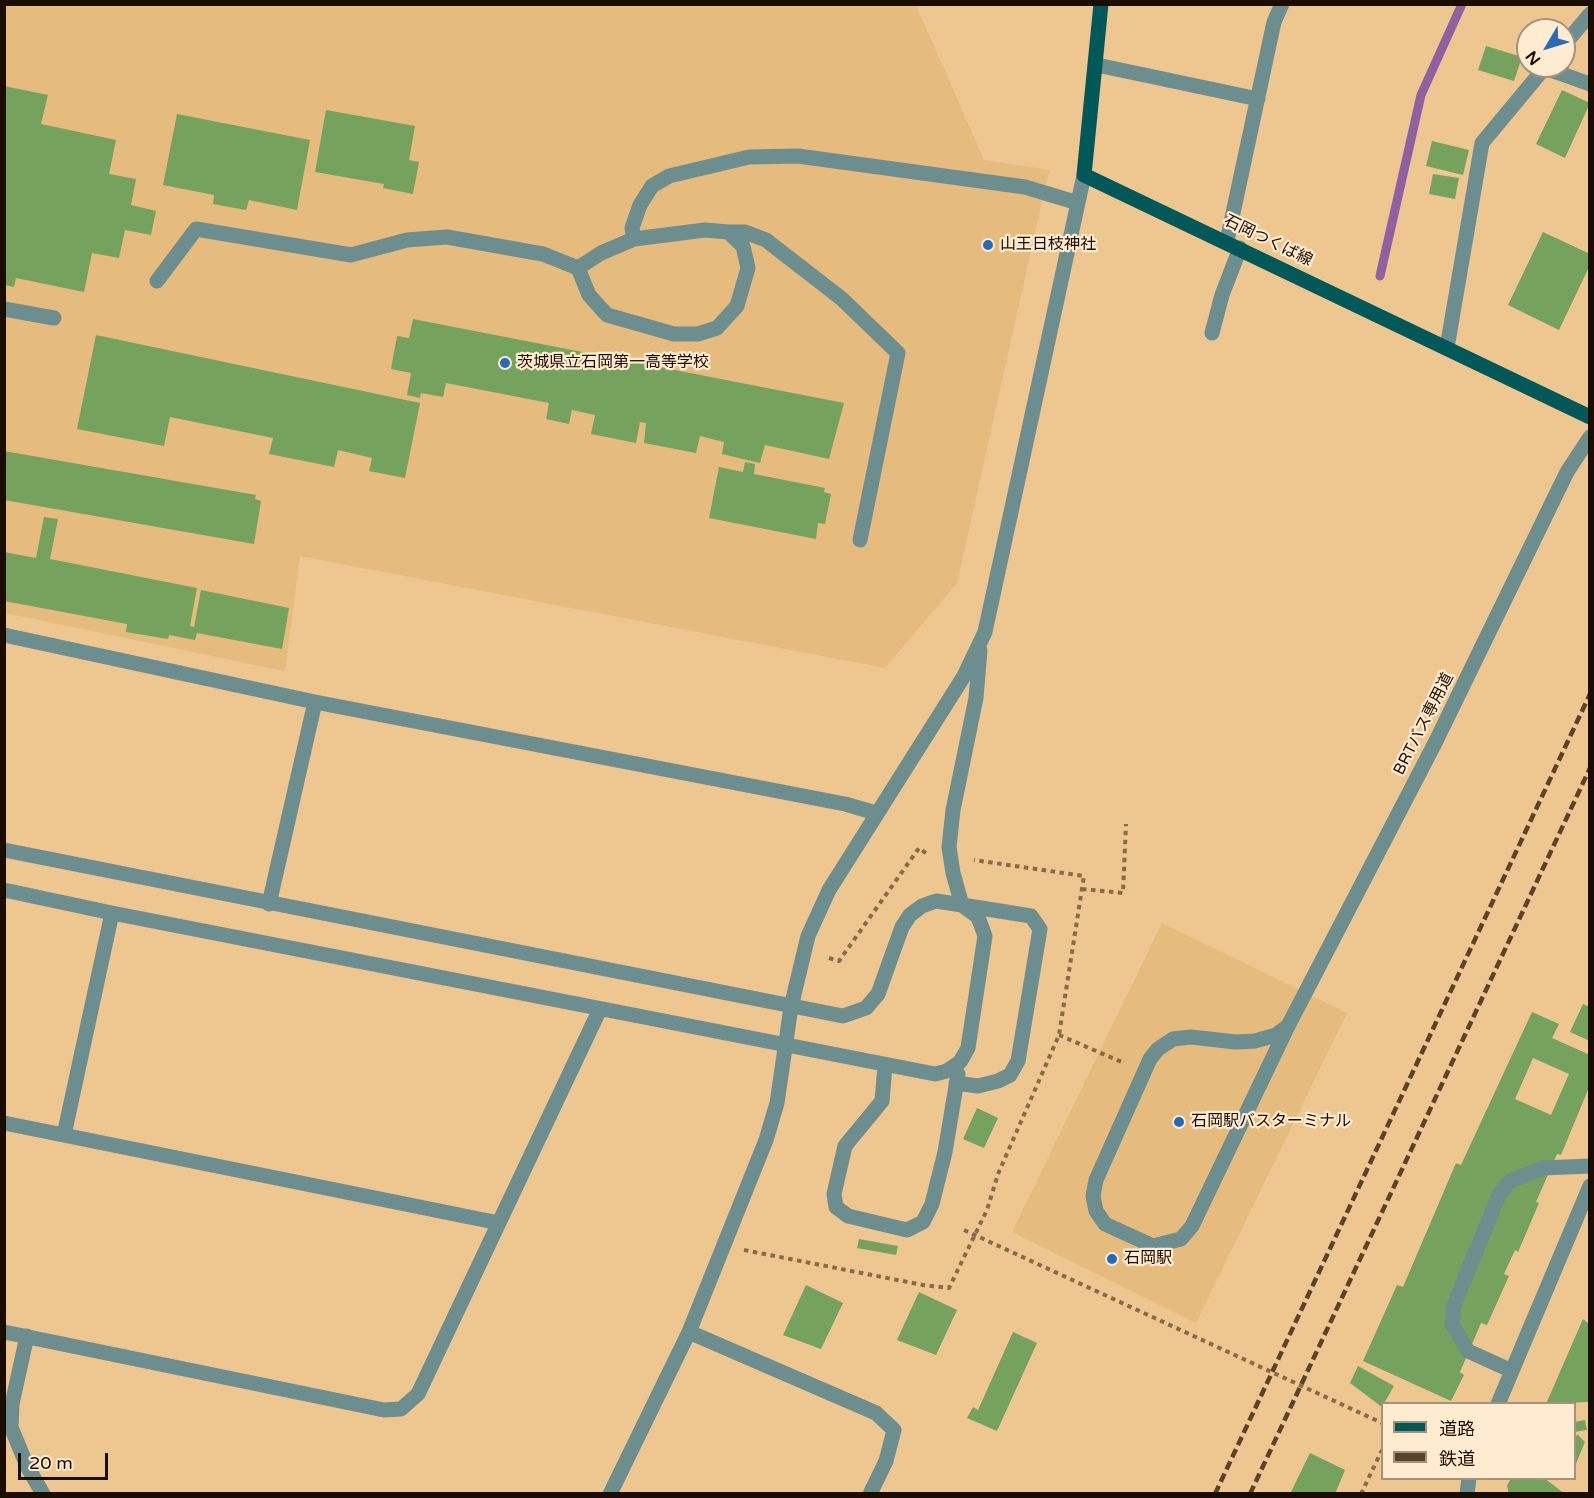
<!DOCTYPE html>
<html>
<head>
<meta charset="utf-8">
<style>
  body { margin:0 }
  #map { position:relative; width:1594px; height:1498px; overflow:hidden; background:#eec68f; font-family:"Varela Round","Noto Sans JP",sans-serif }
  canvas { display:block }
  .frame { position:absolute; inset:0; border:6px solid #1a0d00; pointer-events:none }
  .legend { position:absolute; left:1381px; top:1402px; width:195px; height:78px; box-sizing:border-box; background:#ffebd0; border:2px solid #a3927d; margin:0; padding:8px 10px; list-style:none; font-size:18px; color:#1a0d00 }
  .legend li { display:flex; align-items:center; gap:12px; height:30px }
  .legend b { width:30px; border:2px solid #a3927d }
  .north { position:absolute; left:1516px; top:18px; width:60px; height:60px; box-sizing:border-box; background:#ffebd0; border:2px solid #a3927d; border-radius:50%; rotate:232deg; font-size:16px; font-weight:700; line-height:24px; text-align:center; color:#1a0d00 }
  .north::after { content:''; display:block; margin:auto; width:21px; height:27px; background:#276abb; clip-path:polygon(50% 0,100% 100%,50% 72%,0 100%) }
  .scale { position:absolute; left:18px; top:1453px; width:90px; height:27px; box-sizing:border-box; border:3px solid #1a0d00; border-top:0; padding-left:8px; font-size:18px; line-height:21px; white-space:nowrap; color:#1a0d00; -webkit-text-stroke:4px #ffebd0; paint-order:stroke }
</style>
</head>
<body>
<div id="map">
<canvas width="1594" height="1498"></canvas>
<div class="frame"></div>
<ul class="legend">
<li><b style="height:8px;background:#015859"></b>道路</li>
<li><b style="height:8px;background:#59442a"></b>鉄道</li>
</ul>
<div class="north">N</div>
<div class="scale">20 m</div>
</div>
<script>
const g = document.querySelector('canvas').getContext('2d');
g.lineJoin = 'round';
function fill(path, color) {
  g.fillStyle = color;
  g.fill(path, 'evenodd');
}
function poly(rows) {
  const path = new Path2D();
  for (const r of rows) {
    path.moveTo(r[0], r[1]);
    for (let i = 2; i < r.length; i += 2) path.lineTo(r[i], r[i + 1]);
  }
  return path;
}
function strokePath(path, color, width, dash) {
  g.strokeStyle = color;
  g.lineWidth = width;
  g.lineCap = dash ? 'butt' : 'round';
  g.setLineDash(dash || []);
  g.stroke(path);
}
function drawText(font, color, halo, rows, align = 'center') {
  g.font = font + ' "Varela Round","Noto Sans JP",sans-serif';
  g.lineWidth = 4.5;
  g.setLineDash([]);
  g.textBaseline = 'middle';
  g.strokeStyle = halo;
  g.fillStyle = color;
  for (const [text, x, y, turn = 0] of rows) {
    g.save();
    g.translate(x, y);
    g.rotate((+turn || 0) * Math.PI / 180);
    g.textAlign = isNaN(turn) ? turn : align;
    if (halo) g.strokeText(text, 0, 0);
    g.fillText(text, 0, 0);
    g.restore();
  }
}
fill(poly([
  [5,5,916,5,984,160,1049,170,957,583,885,668,300,556,285,671,5,613],
  [1162,923,1347,1013,1196,1323,1012,1232]
]), '#e6bb7e');
strokePath(poly([
  [1380,276,1421,95,1462,4]
]), '#8f61a1', 9);
fill(poly([
  [1486,46,1522,57,1514,81,1478,70],
  [4,86,48,95,41,124,116,140,109,174,136,179,131,205,156,211,151,235,125,230,119,258,92,253,84,292,16,278,14,287,4,285],
  [1562,90,1590,103,1565,158,1536,144],
  [326,110,415,126,409,160,419,162,413,194,383,188,384,184,315,172],
  [177,114,310,140,297,210,249,200,246,210,213,204,214,195,163,185],
  [1432,141,1469,150,1463,175,1426,166],
  [1433,174,1459,178,1455,199,1429,194],
  [1543,232,1590,254,1590,265,1559,330,1508,305],
  [413,319,844,403,829,459,765,445,760,463,722,454,724,442,700,436,696,453,644,443,646,423,640,422,636,443,591,434,595,415,572,410,569,424,546,419,549,403,446,383,443,397,421,393,420,398,407,395,411,373,391,369,397,336,409,338],
  [96,335,420,403,405,478,369,471,372,458,338,450,334,467,269,454,273,438,170,417,164,446,77,429],
  [4,451,256,495,255,499,261,501,254,544,4,500],
  [745,462,755,464,754,474,825,488,824,492,831,494,825,524,818,523,816,539,709,518,719,467,743,472],
  [44,517,58,519,50,559,197,588,190,626,194,627,201,590,289,608,282,649,197,633,195,640,169,635,168,639,126,632,127,624,4,601,4,552,36,558],
  [1583,1004,1590,1007,1590,1041,1570,1032],
  [1532,1012,1559,1024,1552,1038,1590,1055,1590,1085,1561,1155,1557,1154,1536,1202,1539,1203,1518,1252,1515,1250,1504,1274,1509,1276,1487,1325,1481,1323,1460,1372,1464,1375,1451,1401,1363,1361,1397,1285,1403,1287,1456,1163,1461,1165],
  [1533,1058,1569,1074,1551,1115,1515,1099],
  [977,1108,998,1118,984,1148,963,1139],
  [859,1239,898,1246,896,1255,857,1248],
  [806,1285,843,1303,821,1349,783,1335],
  [919,1292,957,1310,936,1355,897,1340],
  [1583,1319,1590,1325,1588,1402,1546,1404],
  [1013,1332,1037,1343,997,1431,967,1418,973,1407,978,1410],
  [1358,1366,1394,1386,1382,1407,1350,1383],
  [1585,1420,1587,1430,1574,1432,1574,1422],
  [1578,1435,1585,1442,1575,1466,1574,1436],
  [1310,1453,1345,1470,1335,1494,1290,1494],
  [1511,1478,1544,1478,1565,1494,1509,1494,1507,1486]
]), '#75a25d');
strokePath(poly([
  [1082,889,1123,893,1126,824],
  [829,958,839,961,919,848,927,854],
  [1059,1035,1124,1063],
  [744,1250,923,1285,949,1288,987,1210,998,1174,1059,1035,1084,876,974,860],
  [1361,1494,1382,1450]
]), '#866b49', 4, [4.5, 4.5]);
strokePath(poly([
  [1564,45,1590,14],
  [1097,65,1258,99],
  [1545,68,1590,84],
  [728,232,745,232,766,240,842,299,898,353,860,540],
  [634,239,632,228,640,205,652,186,669,176,749,157,798,156,1025,187,1078,203],
  [1227,241,1274,22,1282,4],
  [157,281,196,229,351,255,407,240,447,237,543,254,578,268,601,253,634,239,705,230,728,232,743,246,748,268,737,306,717,328,698,334,674,334,607,315,589,295,578,268],
  [4,309,54,318],
  [1212,333,1222,295,1240,248],
  [1447,348,1482,143,1546,66],
  [4,635,315,702,845,804,876,813],
  [4,850,843,1016,866,1008,878,994,902,927,910,915,922,906,936,901,962,905,978,917,985,936,968,1048,960,1062,947,1071,935,1074,112,913,4,890],
  [269,904,315,702],
  [1288,1026,1276,1035,1255,1041,1236,1042,1191,1037,1173,1039,1158,1049,1150,1059,1096,1180,1093,1196,1096,1211,1105,1224,1153,1246,1181,1239,1192,1226,1288,1026,1435,743,1567,472,1590,437],
  [885,1066,882,1101,845,1146,834,1194,836,1207,848,1216,907,1230,923,1222,932,1204,945,1152,958,1074],
  [956,1083,978,1086,998,1081,1010,1075,1018,1061,1040,929,1031,916,962,905,953,873,949,847,953,810,976,698,980,650],
  [4,1123,499,1223],
  [64,1135,112,913],
  [4,1332,384,1410,401,1409,418,1394,600,1009],
  [689,1332,876,1413,894,1430,886,1461,870,1494],
  [27,1336,12,1404,11,1427,27,1466,43,1494],
  [1512,1371,1468,1351,1452,1324,1454,1305,1499,1195,1510,1181,1543,1168,1590,1166],
  [1498,1404,1590,1186],
  [610,1494,689,1332,766,1140,777,1103,791,1007,808,936,829,890,964,676,985,632,1084,175],
  [1467,1494,1469,1478]
]), '#6c8e8e', 15);
strokePath(poly([
  [1101,4,1084,175,1590,417]
]), '#015859', 15);
strokePath(poly([
  [1215,1494,1590,694],
  [1250,1494,1590,768]
]), '#59442a', 4.5, [9, 4.5]);
strokePath(poly([
  [964,1230,1382,1423]
]), '#866b49', 4, [4.5, 4.5]);
for (const [x, y, r, color] of [
  [988,245,6,"#276abb"],
  [505,363,6,"#276abb"],
  [1179,1122,6,"#276abb"],
  [1112,1259,6,"#276abb"]
]) {
  const dot = new Path2D();
  dot.arc(x, y, r, 0, 2 * Math.PI);
  g.fillStyle = color;
  g.fill(dot);
  strokePath(dot, '#ffebd0', 2);
}
drawText('16px', '#1a0d00', '#ffebd0', [
  ["石岡つくば線",1268,241,26],
  ["BRTバス専用道",1424,724,-63]
]);
drawText('16px', '#1a0d00', '#ffebd0', [
  ["山王日枝神社",1000,245],
  ["茨城県立石岡第一高等学校",517,363],
  ["石岡駅バスターミナル",1191,1122],
  ["石岡駅",1124,1259]
], 'left');
</script>
</body>
</html>
